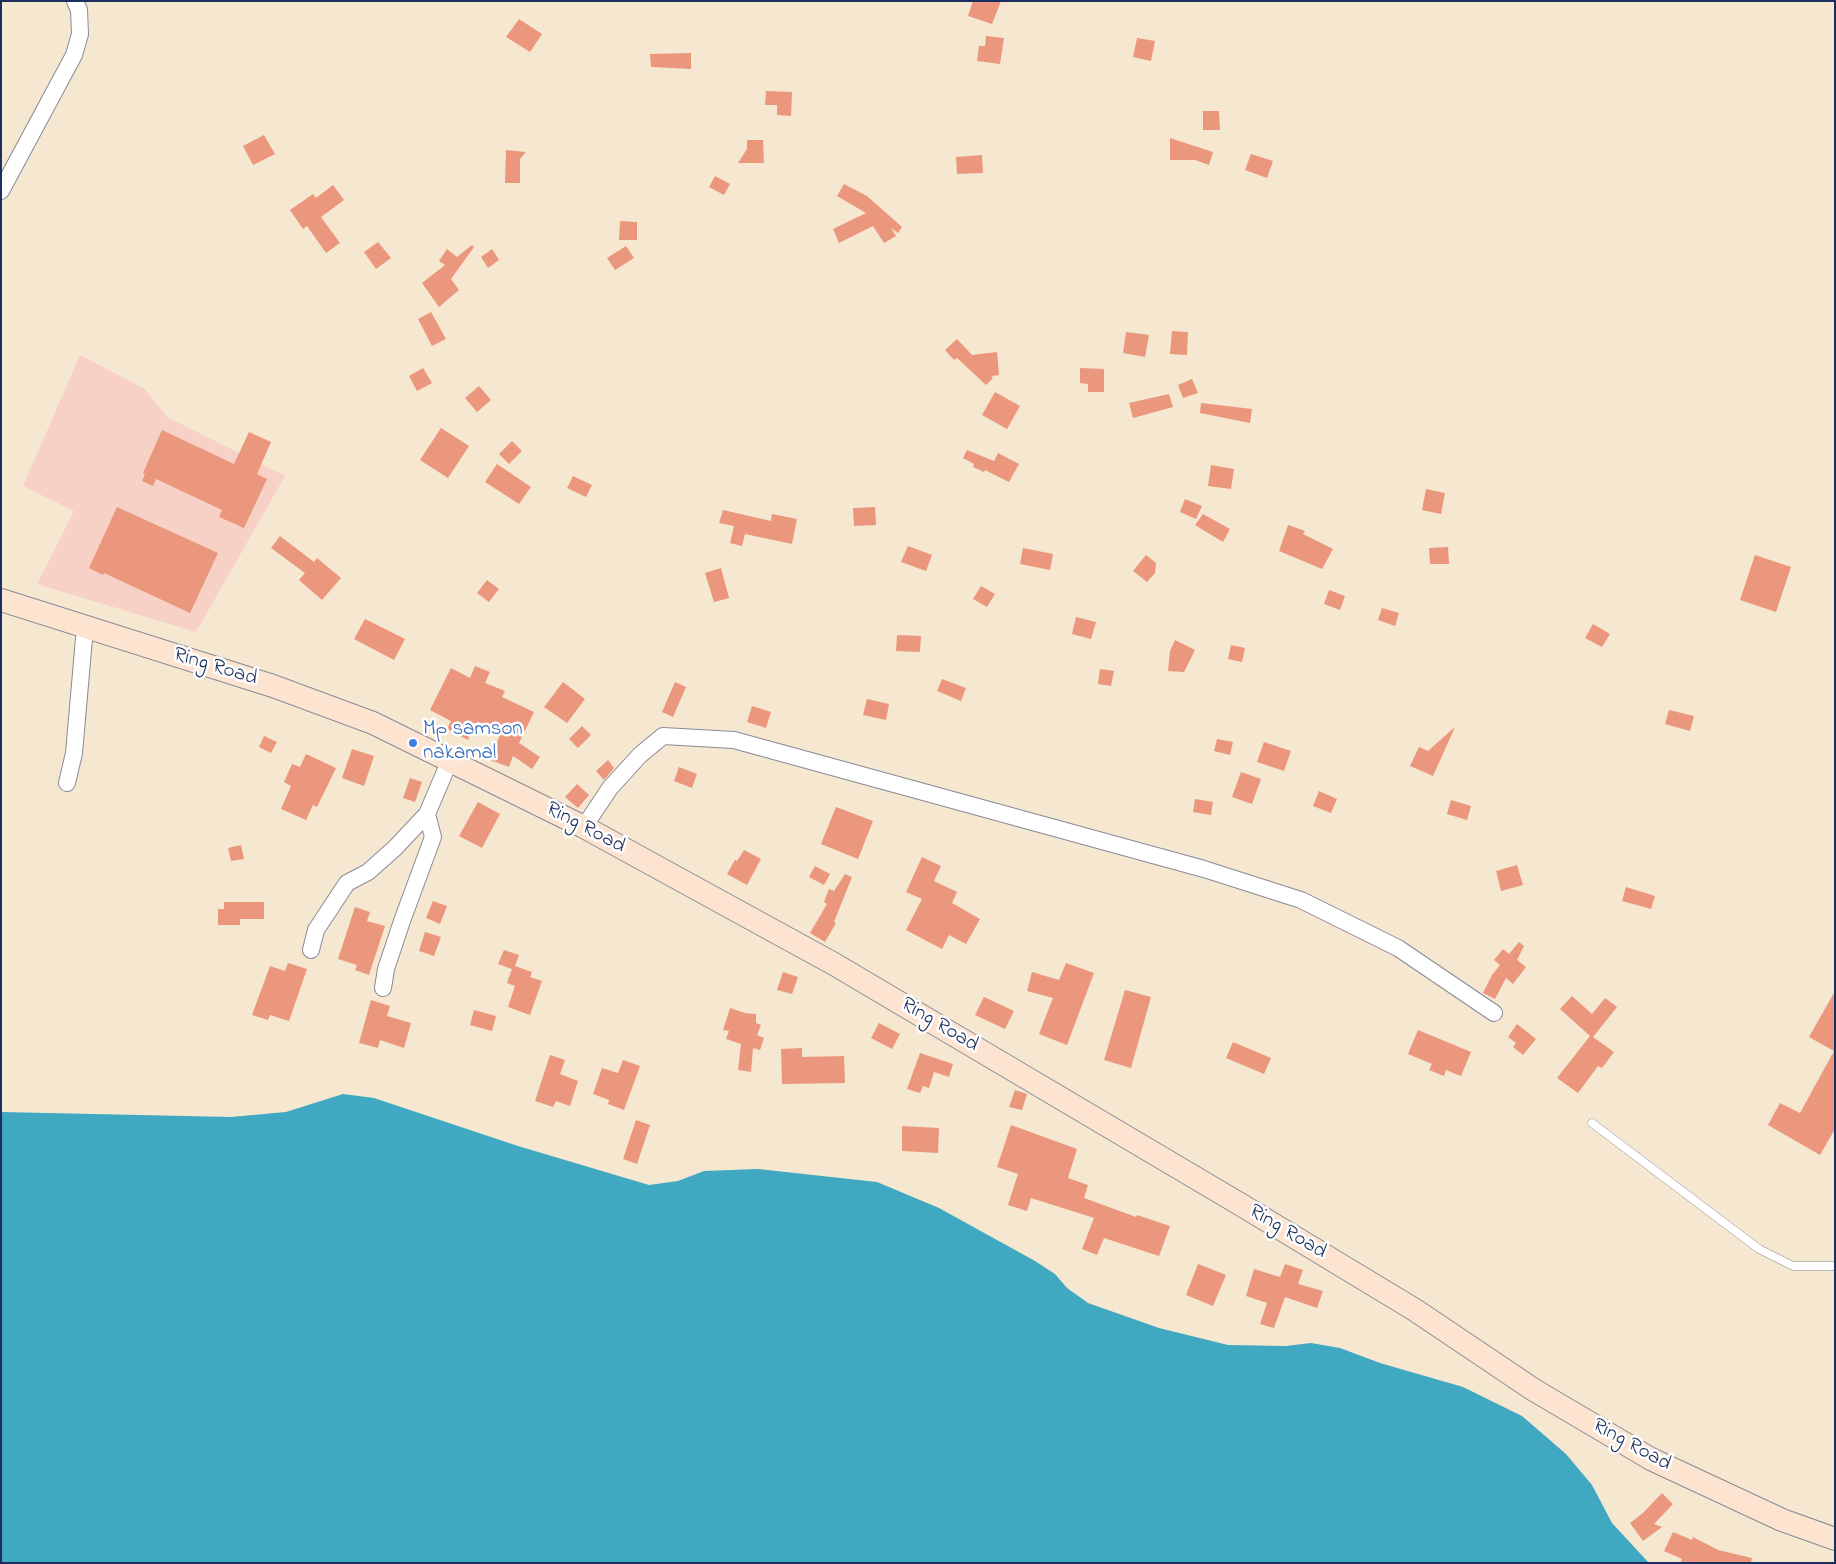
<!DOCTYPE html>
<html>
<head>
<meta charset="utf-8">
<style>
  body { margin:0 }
  #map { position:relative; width:1836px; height:1564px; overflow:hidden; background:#f5e7d0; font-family:"Indie Flower",sans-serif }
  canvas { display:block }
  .frame { position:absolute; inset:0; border:2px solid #1b2f5e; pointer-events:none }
</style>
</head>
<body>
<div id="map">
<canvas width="1836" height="1564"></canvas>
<div class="frame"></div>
</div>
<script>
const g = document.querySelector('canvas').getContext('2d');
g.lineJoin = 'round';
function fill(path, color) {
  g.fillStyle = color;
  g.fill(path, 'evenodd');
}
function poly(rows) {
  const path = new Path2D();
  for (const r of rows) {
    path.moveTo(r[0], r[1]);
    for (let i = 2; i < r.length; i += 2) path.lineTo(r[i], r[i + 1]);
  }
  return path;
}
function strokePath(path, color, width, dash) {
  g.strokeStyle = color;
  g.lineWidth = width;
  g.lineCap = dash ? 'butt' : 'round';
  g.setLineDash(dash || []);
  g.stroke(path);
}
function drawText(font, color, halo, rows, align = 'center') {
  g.font = font + ' "Indie Flower",sans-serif';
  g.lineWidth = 5;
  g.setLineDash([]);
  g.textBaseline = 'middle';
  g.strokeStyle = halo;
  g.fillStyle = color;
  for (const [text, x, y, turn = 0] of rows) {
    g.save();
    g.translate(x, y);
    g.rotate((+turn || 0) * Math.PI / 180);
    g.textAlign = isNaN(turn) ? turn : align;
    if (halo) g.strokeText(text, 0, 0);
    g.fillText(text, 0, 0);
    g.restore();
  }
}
fill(poly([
  [80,355,145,389,167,417,285,476,196,632,37,584,74,511,23,486]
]), '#f7d1c6');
fill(poly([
  [343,1094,374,1098,518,1146,649,1185,678,1181,704,1171,758,1169,877,1182,939,1208,1035,1261,1055,1274,1067,1288,1088,1303,1159,1328,1228,1345,1286,1346,1311,1343,1340,1348,1380,1363,1463,1387,1522,1416,1566,1454,1592,1485,1612,1523,1649,1563,1,1563,1,1112,231,1117,286,1112]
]), '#40a8c0');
fill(poly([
  [973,1,1001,1,992,24,968,16],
  [519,19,542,34,530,52,506,37],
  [986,36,1004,38,1000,64,977,61,979,46,985,46],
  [1137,38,1155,41,1151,61,1133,57],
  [691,53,691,69,651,67,650,54],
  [766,91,792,92,791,116,777,115,777,105,765,105],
  [1203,111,1219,111,1220,130,1203,130],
  [264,135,275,154,253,165,243,146],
  [1170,138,1213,152,1209,165,1195,160,1170,160],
  [747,140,763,140,764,163,738,163,747,149],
  [506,150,526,152,520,159,520,183,505,183],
  [1251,154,1273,161,1267,178,1245,170],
  [982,155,983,173,957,174,956,157],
  [715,176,730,184,724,195,709,187],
  [844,184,867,196,902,227,898,233,891,228,896,236,884,243,873,226,839,243,833,229,866,213,837,196],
  [333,185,344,200,321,217,340,243,326,253,307,226,303,229,290,210,313,194,316,198],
  [620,221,637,222,637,240,619,240],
  [378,242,391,258,376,269,364,252],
  [472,245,474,247,451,279,459,290,439,307,422,283,445,265,439,261,447,249,457,257],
  [626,246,634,258,615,270,607,258],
  [492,249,499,260,488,268,481,257],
  [431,312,446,339,432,346,418,319],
  [1172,331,1188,332,1187,355,1170,354],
  [1126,332,1149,335,1145,357,1123,353],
  [957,339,972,355,997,352,999,375,991,376,993,378,986,385,957,358,954,360,945,350],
  [423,368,432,383,417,391,409,376],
  [1080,368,1104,369,1104,392,1088,392,1088,384,1080,383],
  [1192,379,1198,393,1183,398,1178,385],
  [479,386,491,400,477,412,465,398],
  [995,392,1020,406,1007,429,982,415],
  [1169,394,1173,407,1133,418,1129,403],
  [1201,403,1252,409,1250,423,1200,413],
  [441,428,469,446,448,478,420,460],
  [162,430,234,464,249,432,271,442,257,474,267,479,244,528,219,517,222,510,156,479,153,486,142,481,145,474,143,473],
  [512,441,522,451,509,464,499,454],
  [967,450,994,461,998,453,1019,464,1009,482,985,470,984,472,973,467,974,464,963,458],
  [497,464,531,487,519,504,485,482],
  [1211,465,1234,469,1231,489,1208,486],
  [573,476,592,485,586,497,567,488],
  [1426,489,1445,493,1441,514,1422,510],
  [1185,499,1202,506,1196,519,1180,512],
  [117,507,218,553,190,613,104,573,103,575,89,568],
  [875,507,876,525,854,526,853,508],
  [723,510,771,521,772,514,797,519,792,544,745,534,742,546,730,543,734,526,719,523],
  [1203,514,1230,529,1223,542,1195,525],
  [1288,525,1305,531,1303,534,1333,549,1322,569,1279,551],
  [280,536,314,562,317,558,341,578,322,600,299,580,305,573,271,548],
  [908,546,932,555,926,571,901,562],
  [1448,547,1449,564,1430,564,1429,548],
  [1023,548,1053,554,1050,570,1020,564],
  [1146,555,1156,563,1155,573,1147,582,1133,571],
  [1755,555,1791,567,1776,612,1740,600],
  [721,568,729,598,714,602,705,573],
  [487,580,499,589,489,602,477,593],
  [981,586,995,594,987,607,973,599],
  [1329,590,1345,596,1340,610,1324,604],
  [1382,608,1399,613,1395,626,1378,620],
  [1076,617,1096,622,1091,639,1072,634],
  [365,619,405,639,394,660,354,639],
  [1593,624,1610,634,1602,647,1585,638],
  [897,635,921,636,920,652,896,651],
  [1175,640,1195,650,1184,672,1168,671,1170,651],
  [1231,645,1245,648,1242,662,1228,659],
  [475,666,490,672,485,683,505,691,502,697,534,712,519,743,540,757,532,769,513,756,509,767,490,760,500,734,477,722,468,740,447,729,451,721,430,710,451,668,470,678],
  [1100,669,1114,671,1111,686,1098,684],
  [942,679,966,688,961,701,937,691],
  [563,682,585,699,567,723,544,707],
  [675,682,686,687,673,717,662,712],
  [867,699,889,704,886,720,863,715],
  [752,706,771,712,766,728,747,722],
  [1669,710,1694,716,1690,731,1665,724],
  [582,726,591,735,578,748,569,739],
  [1455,727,1433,776,1410,766,1419,747,1428,751],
  [264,736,277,742,271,753,259,747],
  [1217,739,1233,742,1230,755,1214,751],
  [1264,742,1291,751,1284,771,1257,762],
  [352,749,374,756,364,786,342,778],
  [306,754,336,768,317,807,313,805,306,820,281,809,291,786,284,782,292,764,300,767],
  [608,760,614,768,604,780,596,771],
  [679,767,697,774,692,788,674,781],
  [1241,772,1261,779,1252,804,1232,797],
  [410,778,422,782,415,802,403,798],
  [577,784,589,795,578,808,565,797],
  [1319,791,1337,799,1331,813,1313,806],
  [1195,799,1213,802,1211,815,1193,812],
  [1451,800,1471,806,1467,820,1447,814],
  [478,802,500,814,482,848,459,836],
  [836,807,873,821,858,859,821,844],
  [241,845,244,859,231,861,228,848],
  [744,850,761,859,747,885,727,874,735,860,737,861],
  [922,857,941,866,934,881,957,892,952,903,980,919,966,944,949,935,942,949,906,930,922,899,906,892],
  [1517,865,1523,885,1501,891,1496,871],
  [815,866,830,874,824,885,809,877],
  [845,874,852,877,834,922,836,923,825,942,810,933,827,904,824,902,829,889,834,891],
  [1626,887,1655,896,1651,909,1622,901],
  [433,901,447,906,440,924,426,918],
  [224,902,264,902,264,919,240,919,240,925,218,925,218,909,224,909],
  [355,907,370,912,367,921,385,926,369,975,355,970,357,965,338,959],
  [425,932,441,937,434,956,419,951],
  [1519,942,1524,946,1517,960,1526,967,1513,984,1506,978,1495,999,1483,993,1492,975,1500,965,1494,960,1503,949,1509,954],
  [504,950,519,955,515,966,532,972,530,977,542,981,530,1015,508,1007,515,986,507,983,512,969,498,964],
  [288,963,307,969,289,1021,270,1015,268,1020,252,1015,270,966,285,971],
  [1066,963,1094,973,1067,1045,1039,1034,1053,998,1027,991,1032,972,1059,980],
  [783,972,798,977,792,994,777,990],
  [1125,990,1151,997,1131,1068,1104,1060],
  [1835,991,1835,1129,1820,1155,1768,1125,1780,1103,1800,1113,1834,1051,1809,1037],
  [1572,996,1592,1014,1605,998,1617,1007,1593,1037,1614,1052,1602,1068,1598,1066,1578,1093,1557,1078,1590,1036,1560,1009],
  [984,997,1014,1011,1005,1029,975,1015],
  [371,1000,390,1006,387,1016,411,1023,404,1048,380,1040,378,1048,359,1043],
  [730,1008,745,1013,756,1014,756,1023,761,1025,757,1035,764,1038,760,1050,753,1048,751,1072,738,1070,741,1044,726,1039,729,1031,723,1030],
  [474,1010,496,1016,492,1031,470,1025],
  [879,1023,900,1034,892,1049,871,1038],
  [1517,1024,1536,1039,1523,1055,1513,1047,1516,1043,1508,1037],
  [1418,1030,1471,1052,1461,1076,1446,1070,1444,1076,1429,1070,1432,1064,1408,1054],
  [1233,1042,1271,1058,1264,1074,1226,1058],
  [802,1048,802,1057,844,1056,845,1083,782,1084,781,1049],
  [920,1053,953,1064,949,1077,934,1072,929,1088,923,1086,920,1093,907,1089],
  [550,1055,565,1060,560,1074,578,1081,570,1106,556,1101,553,1107,535,1101],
  [623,1060,640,1066,624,1110,608,1104,609,1100,593,1094,602,1068,618,1073],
  [1015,1090,1027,1094,1022,1110,1009,1107],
  [636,1120,650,1125,637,1164,623,1159],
  [1011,1125,1077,1149,1068,1178,1088,1185,1084,1198,1136,1217,1137,1215,1170,1226,1159,1256,1104,1238,1097,1255,1082,1249,1094,1218,1031,1198,1027,1211,1008,1205,1018,1174,997,1167],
  [902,1126,939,1128,938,1153,902,1151],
  [1198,1264,1226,1275,1213,1306,1186,1295],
  [1285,1264,1303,1270,1298,1284,1323,1291,1317,1308,1285,1297,1274,1328,1260,1324,1267,1303,1246,1296,1254,1269,1280,1277],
  [1662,1493,1673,1504,1654,1524,1662,1527,1643,1541,1630,1523,1643,1513],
  [1673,1532,1692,1540,1693,1537,1718,1550,1752,1558,1751,1563,1680,1563,1682,1559,1664,1551]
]), '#ea977d');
const lane = poly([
  [1592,1123,1759,1249,1793,1266,1835,1266]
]);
const street = poly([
  [1,191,74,55,80,34,79,10,75,1],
  [67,783,74,753,85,627],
  [584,827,610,788,640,755,663,736,734,740,1204,869,1301,900,1398,948,1494,1013],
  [311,950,316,930,347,883,368,872,395,848,427,814,450,760],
  [383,988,386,969,402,921,433,837,427,814]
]);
const secondary = poly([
  [1,600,273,686,373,723,584,827,834,964,1238,1203,1415,1310,1534,1390,1651,1459,1782,1520,1835,1539]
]);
strokePath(lane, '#888b97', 9);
strokePath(street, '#888b97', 18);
strokePath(secondary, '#888b97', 24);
strokePath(lane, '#fff', 8);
strokePath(street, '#fff', 16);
strokePath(secondary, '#fde4d1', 22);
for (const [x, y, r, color] of [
  [413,743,5,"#3f7fe0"]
]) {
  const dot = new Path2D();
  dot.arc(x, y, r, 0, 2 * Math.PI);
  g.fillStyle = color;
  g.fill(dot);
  strokePath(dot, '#fff', 2);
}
drawText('21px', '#1b2f5e', '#fff', [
  ["Ring Road",215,668,17],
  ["Ring Road",585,829,28],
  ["Ring Road",939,1026,31],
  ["Ring Road",1287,1233,31],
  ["Ring Road",1631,1446,29]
]);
drawText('21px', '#366cbe', '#fff', [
  ["Mp samson",423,731],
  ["nakamal",423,755]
], 'left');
</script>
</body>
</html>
